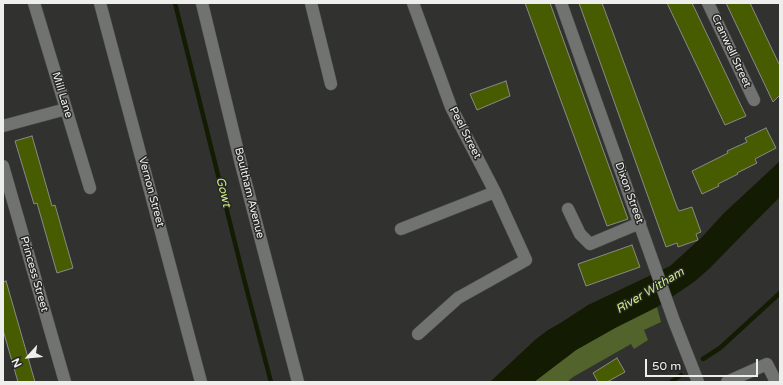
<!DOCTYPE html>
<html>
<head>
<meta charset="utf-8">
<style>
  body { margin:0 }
  #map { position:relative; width:783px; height:385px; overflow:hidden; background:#313230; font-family:"Varela Round",sans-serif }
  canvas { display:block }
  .frame { position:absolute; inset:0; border:4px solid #eeeeed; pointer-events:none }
  .north { position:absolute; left:8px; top:337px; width:40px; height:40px; -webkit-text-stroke:3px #272826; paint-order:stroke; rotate:243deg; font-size:11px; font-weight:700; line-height:16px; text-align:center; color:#eeeeed }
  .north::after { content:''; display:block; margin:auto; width:14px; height:18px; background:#eeeeed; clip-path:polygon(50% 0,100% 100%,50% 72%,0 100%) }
  .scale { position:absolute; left:645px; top:359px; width:113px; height:18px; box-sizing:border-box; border:2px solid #eeeeed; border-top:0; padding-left:5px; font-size:12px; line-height:14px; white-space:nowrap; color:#eeeeed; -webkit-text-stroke:3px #272826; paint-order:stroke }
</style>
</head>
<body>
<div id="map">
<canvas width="783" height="385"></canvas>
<div class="frame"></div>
<div class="north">N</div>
<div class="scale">50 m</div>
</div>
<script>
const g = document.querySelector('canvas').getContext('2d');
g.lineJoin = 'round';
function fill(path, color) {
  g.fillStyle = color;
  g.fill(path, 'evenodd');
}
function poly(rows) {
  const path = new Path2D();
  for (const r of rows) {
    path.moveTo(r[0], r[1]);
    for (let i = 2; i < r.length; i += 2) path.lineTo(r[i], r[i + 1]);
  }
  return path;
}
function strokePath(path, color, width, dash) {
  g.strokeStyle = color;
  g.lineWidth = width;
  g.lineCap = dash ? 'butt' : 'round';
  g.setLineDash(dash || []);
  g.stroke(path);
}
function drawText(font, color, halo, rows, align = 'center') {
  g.font = font + ' "Varela Round",sans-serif';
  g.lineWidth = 3;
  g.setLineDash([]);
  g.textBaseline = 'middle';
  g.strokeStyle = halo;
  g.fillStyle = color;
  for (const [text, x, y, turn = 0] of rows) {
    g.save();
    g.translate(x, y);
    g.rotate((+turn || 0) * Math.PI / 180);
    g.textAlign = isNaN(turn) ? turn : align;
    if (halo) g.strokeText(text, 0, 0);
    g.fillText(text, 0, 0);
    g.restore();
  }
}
fill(poly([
  [657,307,661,322,644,330,648,340,634,349,631,344,573,377,567,382,534,382,576,350,615,328]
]), '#53632c');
fill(poly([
  [780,161,780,197,748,229,710,268,694,282,657,307,615,328,576,350,534,382,490,382,536,339,548,330,562,322,588,305,670,266,702,237,724,213]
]), '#141b03');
strokePath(poly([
  [175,3,245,283,271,382],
  [703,359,720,348,780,293],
  [671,382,681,375]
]), '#141b03', 4.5);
const building = poly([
  [525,3,550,3,628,219,607,226,525,3],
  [579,3,602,3,677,207,679,211,692,207,701,232,696,234,698,240,678,247,677,243,666,247,579,3],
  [667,3,692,3,746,116,725,125,667,3],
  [726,3,750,3,780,66,780,95,773,102,726,3],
  [506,81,510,96,477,110,470,94,506,81],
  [766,128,776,148,755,159,757,163,737,173,738,174,718,184,719,186,702,194,692,171,728,153,727,151,747,142,745,138,766,128],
  [32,136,52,206,55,205,73,268,57,273,37,203,34,204,15,141,32,136],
  [632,245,640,267,586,286,578,264,632,245],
  [6,281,35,382,18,382,3,330,3,282,6,281],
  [617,358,625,372,607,382,598,382,593,373,617,358]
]);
fill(building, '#475c00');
strokePath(building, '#898a87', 1);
const minor = poly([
  [34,3,90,188],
  [100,3,201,382],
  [202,3,241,164,298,382],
  [311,3,331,84],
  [413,3,451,107,495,192,526,260,458,298,418,334],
  [561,3,674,321,698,382],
  [708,3,754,100],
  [3,126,66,109],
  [3,166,65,382],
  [568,209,580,234,590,244,640,223],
  [401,229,495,192],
  [727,382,767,364,776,382]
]);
strokePath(minor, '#50514f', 13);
strokePath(minor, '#717370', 12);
drawText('11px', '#eeeeed', '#272826', [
  ["Cranwell Street",731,51,65],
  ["Mill Lane",62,95,73],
  ["Peel Street",465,133,63],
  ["Vernon Street",151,192,75],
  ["Boultham Avenue",249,193,76],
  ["Dixon Street",629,193,70],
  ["Princess Street",34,274,74]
]);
drawText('italic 12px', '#ccee82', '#272826', [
  ["Gowt",223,192,76],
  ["River Witham",650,291,-31]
]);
</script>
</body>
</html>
